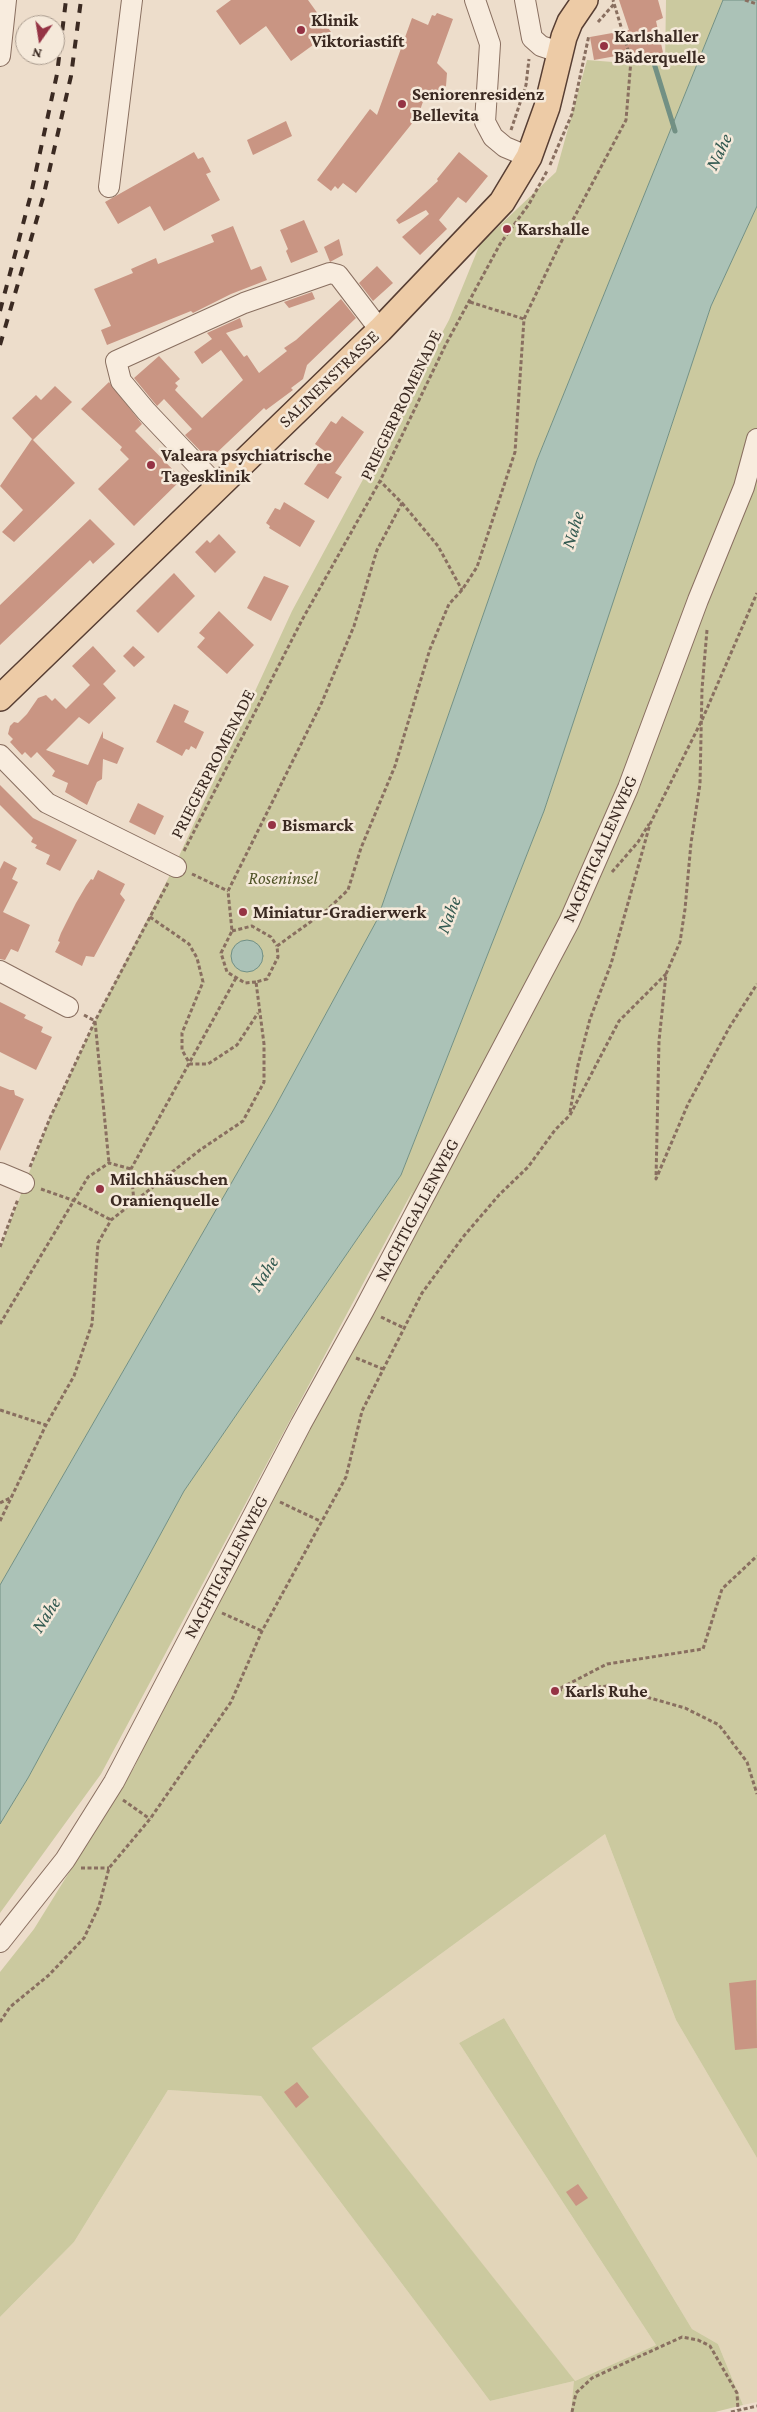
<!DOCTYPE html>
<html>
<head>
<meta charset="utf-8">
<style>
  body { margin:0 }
  #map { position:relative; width:757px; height:2412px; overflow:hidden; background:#edddcb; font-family:"Crimson Pro",serif }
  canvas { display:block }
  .north { position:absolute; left:15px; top:15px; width:50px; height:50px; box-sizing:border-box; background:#f5e9da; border:1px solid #ab9d90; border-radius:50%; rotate:193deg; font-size:14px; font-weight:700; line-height:20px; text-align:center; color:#3b2a22 }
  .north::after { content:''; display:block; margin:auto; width:18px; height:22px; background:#953344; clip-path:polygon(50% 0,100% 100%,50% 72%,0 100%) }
</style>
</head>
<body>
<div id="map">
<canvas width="757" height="2412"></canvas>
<div class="north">N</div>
</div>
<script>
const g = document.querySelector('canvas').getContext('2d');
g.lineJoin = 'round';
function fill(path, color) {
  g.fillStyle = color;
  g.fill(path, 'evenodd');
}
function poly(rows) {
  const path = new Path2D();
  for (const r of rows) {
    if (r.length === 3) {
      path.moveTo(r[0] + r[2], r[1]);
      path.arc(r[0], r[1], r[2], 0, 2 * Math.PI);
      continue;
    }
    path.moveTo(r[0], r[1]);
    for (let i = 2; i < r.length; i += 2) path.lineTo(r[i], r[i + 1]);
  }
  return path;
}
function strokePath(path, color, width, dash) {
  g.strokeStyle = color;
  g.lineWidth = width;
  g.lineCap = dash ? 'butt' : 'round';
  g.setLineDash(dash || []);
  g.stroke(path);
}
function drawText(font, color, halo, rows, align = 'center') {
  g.font = font + ' "Crimson Pro",serif';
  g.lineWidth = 5;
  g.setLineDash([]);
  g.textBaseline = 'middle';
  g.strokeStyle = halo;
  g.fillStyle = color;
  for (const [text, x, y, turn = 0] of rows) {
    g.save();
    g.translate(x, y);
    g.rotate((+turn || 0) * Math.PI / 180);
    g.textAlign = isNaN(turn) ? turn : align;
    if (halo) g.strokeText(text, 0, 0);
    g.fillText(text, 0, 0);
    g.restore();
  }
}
fill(poly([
  [605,1834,676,2020,757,2158,757,2402,743,2405,718,2344,692,2329,504,2018,459,2043,656,2345,575,2381,571,2412,0,2412,0,2317,74,2242,168,2090,261,2096,490,2401,574,2381,312,2048]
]), '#e2d5b9');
fill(poly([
  [666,0,723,0,537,460,377,920,274,1109,0,1585,0,1249,50,1118,95,1021,174,867,292,611,449,320,480,244,556,172,587,60,665,66],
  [757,206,757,2158,676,2020,605,1834,312,2048,575,2381,656,2345,459,2043,504,2018,692,2329,718,2344,743,2405,715,2412,571,2412,574,2381,490,2401,261,2096,168,2090,74,2242,0,2317,0,1972,34,1929,135,1766,206,1605,364,1310,413,1190,101,1774,0,1913,0,1824,28,1778,184,1491,401,1175,544,811,711,306]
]), '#cbc99f');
const water = poly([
  [723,0,757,0,757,206,711,306,544,811,401,1175,184,1491,28,1778,0,1824,0,1585,274,1109,377,920,537,460,723,0],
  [247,956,16]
]);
fill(water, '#abc2b7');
strokePath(water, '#729084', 1);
strokePath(poly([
  [653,60,675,131]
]), '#729084', 5);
fill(poly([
  [231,0,308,0,331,32,291,61,266,26,240,45,216,11],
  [619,0,658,0,663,18,656,21,664,57,640,63,638,52,594,60,590,37,629,30],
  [437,13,453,19,437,63,447,73,446,86,440,91,426,93,418,116,356,193,343,183,338,189,335,186,331,191,317,180,370,109,377,115,412,18,428,25,432,15,435,16],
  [286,121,292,136,253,155,247,140],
  [194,152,198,159,203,157,211,172,206,174,220,200,164,231,150,206,118,224,105,202],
  [459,152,488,176,466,203,458,197,439,220,447,229,420,255,402,237,429,214,426,210,399,224,396,220,438,181,437,179],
  [304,220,318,252,291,263,286,251,288,249,280,230],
  [233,226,251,270,261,266,267,280,231,294,193,313,191,311,107,345,101,330,111,326,94,289,133,273,131,269,156,258,158,264,214,242,211,235],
  [339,239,343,255,330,262,324,247],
  [377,266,393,283,373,301,359,283],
  [312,292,315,299,289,308,284,302],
  [341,299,356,318,307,365,303,379,291,388,293,390,266,410,264,408,209,460,185,435,192,429,164,399,157,406,134,378,159,356,180,379,175,383,178,386,175,390,202,418,243,380,221,350,202,364,194,352,212,339,207,333,240,318,243,327,226,333,244,357,247,355,259,373,287,351,284,348,296,340],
  [109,382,142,424,135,431,182,479,134,526,98,489,129,459,120,450,122,447,81,409],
  [55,386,72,402,33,440,75,483,14,542,2,532,23,510,0,486,32,439,12,418,36,395,41,400],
  [342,416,364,432,335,473,342,477,328,499,304,484,326,452,315,444,331,421,336,424],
  [284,502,315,521,300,547,269,528,270,526,266,523,275,508,280,510],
  [90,519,115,544,93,564,90,560,0,645,0,605],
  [219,534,236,552,215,573,195,552,207,540,210,543],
  [174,573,195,596,158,633,136,611],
  [264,576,289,586,271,621,247,608],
  [219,611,254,645,227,674,197,647,205,638,199,633],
  [93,646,116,671,103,684,116,698,89,724,79,717,46,750,88,765,103,731,103,738,124,748,117,764,103,759,102,779,97,782,87,805,65,792,68,783,52,776,55,771,37,752,31,758,25,752,22,755,10,742,13,739,8,734,10,726,14,722,18,723,27,714,38,698,46,695,52,701,55,698,66,709,90,685,72,666],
  [133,646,145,657,134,667,123,656],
  [174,704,189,711,184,722,204,732,196,749,191,746,189,750,186,749,182,756,156,742],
  [0,785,33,818,77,840,60,871,46,864,50,855,35,848,37,845,31,842,33,838,0,805],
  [138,803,164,816,155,835,129,822],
  [4,861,17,868,12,879,18,882,3,912,30,925,18,952,11,949,5,960,0,959,0,869],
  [98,870,125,884,120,894,125,900,94,957,86,956,82,966,55,952,60,942,58,941,61,933,76,903,86,886,91,879,93,880],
  [0,1002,26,1015,24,1018,43,1027,41,1032,52,1037,36,1070,0,1052],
  [0,1086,10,1090,14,1090,15,1095,24,1099,0,1151],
  [756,1980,757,2048,735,2050,729,1983],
  [297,2082,309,2097,296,2108,284,2092],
  [578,2184,588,2198,576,2206,566,2192]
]), '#c99583');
const minor = poly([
  [475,0,490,44,485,122,493,137,505,147,529,157],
  [525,0,532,38,541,46,559,52],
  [0,56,6,0],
  [109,187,132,0],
  [218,487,146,411,121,381,116,361,244,303,330,273,338,275,380,330],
  [0,755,47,803,176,867],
  [0,971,68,1007],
  [0,1173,24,1183],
  [0,1942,65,1860,114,1782,301,1424,364,1310,569,922,628,788,698,600,744,487,757,439]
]);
const major = poly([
  [0,698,380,330,502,202,529,157,547,107,564,37,570,22,585,0]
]);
strokePath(minor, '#896f60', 22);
strokePath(major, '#573e33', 28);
strokePath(poly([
  [745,0,757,4],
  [598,22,614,4],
  [511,130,526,85,529,59],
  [550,165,572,114,589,35],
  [470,302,524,319],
  [402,503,438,546,462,590],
  [707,630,702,689,700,784,691,843,685,909,680,942,666,974,659,1041,656,1179,688,1104,729,1028,757,984],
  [184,851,302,620,380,481,446,344,500,244,529,204,547,171],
  [612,872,638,842,649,824],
  [192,874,228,891],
  [150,917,189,944,197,958,203,982,182,1033,182,1050,190,1064,208,1064,237,1045,258,1013],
  [232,931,252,926,271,937,277,946],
  [256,982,245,983,227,972,221,953,232,931,228,891,322,702,354,626,377,550,402,503,380,481],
  [84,1015,95,1021,109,1163],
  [570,1112,578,1065,590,1019,611,964,650,824,702,720,757,593],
  [30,1167,50,1118,95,1021,168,883],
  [41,1189,75,1201,111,1220],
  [134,1202,131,1169,236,978],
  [0,1247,18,1199],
  [381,1317,404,1328],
  [0,1324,88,1177,109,1163,131,1169],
  [356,1358,383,1369],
  [0,1410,46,1425],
  [280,1502,320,1521],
  [0,1503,10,1498],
  [0,1521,46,1425,74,1376,92,1324,98,1243,111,1220,200,1150,243,1121,264,1082,264,1044,256,982,267,979,278,957,277,946,327,910,348,890,361,848,395,766,430,649,449,604,462,590,477,567,515,452,524,319,559,246,626,120,631,60,613,0],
  [222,1613,262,1631],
  [558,1690,608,1686,685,1708,719,1725,747,1762,757,1794],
  [555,1691,607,1664,703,1649,722,1589,757,1556],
  [123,1800,150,1819],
  [81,1868,109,1868],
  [0,2022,10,2007,49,1975,84,1938,99,1906,109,1868,150,1819,231,1702,262,1631,346,1477,362,1411,422,1293,463,1237,499,1195,528,1167,555,1130,570,1115,619,1021,666,974],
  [572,2412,576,2393,592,2378,682,2337,698,2340,710,2346,737,2393,738,2410],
  [731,2412,757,2406]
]), '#896f60', 3, [4, 2.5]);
strokePath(minor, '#f8ecde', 20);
strokePath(major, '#edcba6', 25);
strokePath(poly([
  [0,311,31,194,57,74,66,0],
  [0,345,43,198,71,76,81,0]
]), '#3b2a22', 4, [9, 9]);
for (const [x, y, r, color] of [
  [301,30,5,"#953344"],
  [604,46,5,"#953344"],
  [402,104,5,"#953344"],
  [507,229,5,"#953344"],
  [151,465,5,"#953344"],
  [272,825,5,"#953344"],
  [243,912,5,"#953344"],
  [100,1189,5,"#953344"],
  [555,1691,5,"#953344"]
]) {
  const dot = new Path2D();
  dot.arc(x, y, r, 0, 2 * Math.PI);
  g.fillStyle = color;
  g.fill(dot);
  strokePath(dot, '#f5e9da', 2);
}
drawText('bold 18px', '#3b2a22', '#f5e9da', [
  ["Klinik",311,20],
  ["Viktoriastift",311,41],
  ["Karlshaller",614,36],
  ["Bäderquelle",614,57],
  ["Seniorenresidenz",412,94],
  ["Bellevita",412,115],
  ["Karshalle",517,229],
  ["Valeara psychiatrische",161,455],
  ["Tagesklinik",161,476],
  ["Bismarck",282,825],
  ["Miniatur-Gradierwerk",253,912],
  ["Milchhäuschen",110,1179],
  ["Oranienquelle",110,1200],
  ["Karls Ruhe",565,1691]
], 'left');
drawText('18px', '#3b2a22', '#f5e9da', [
  ["SALINENSTRASSE",329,379,-44],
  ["PRIEGERPROMENADE",401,405,-64],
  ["PRIEGERPROMENADE",213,764,-63],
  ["NACHTIGALLENWEG",600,849,-66],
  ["NACHTIGALLENWEG",417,1210,-62],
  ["NACHTIGALLENWEG",226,1567,-62]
]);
drawText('italic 18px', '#52562a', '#f5e9da', [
  ["Roseninsel",283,878]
]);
drawText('italic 19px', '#325950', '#f5e9da', [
  ["Nahe",719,152,-64],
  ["Nahe",573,530,-73],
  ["Nahe",449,915,-69],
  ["Nahe",264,1274,-57],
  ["Nahe",46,1615,-57]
]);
</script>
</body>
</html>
